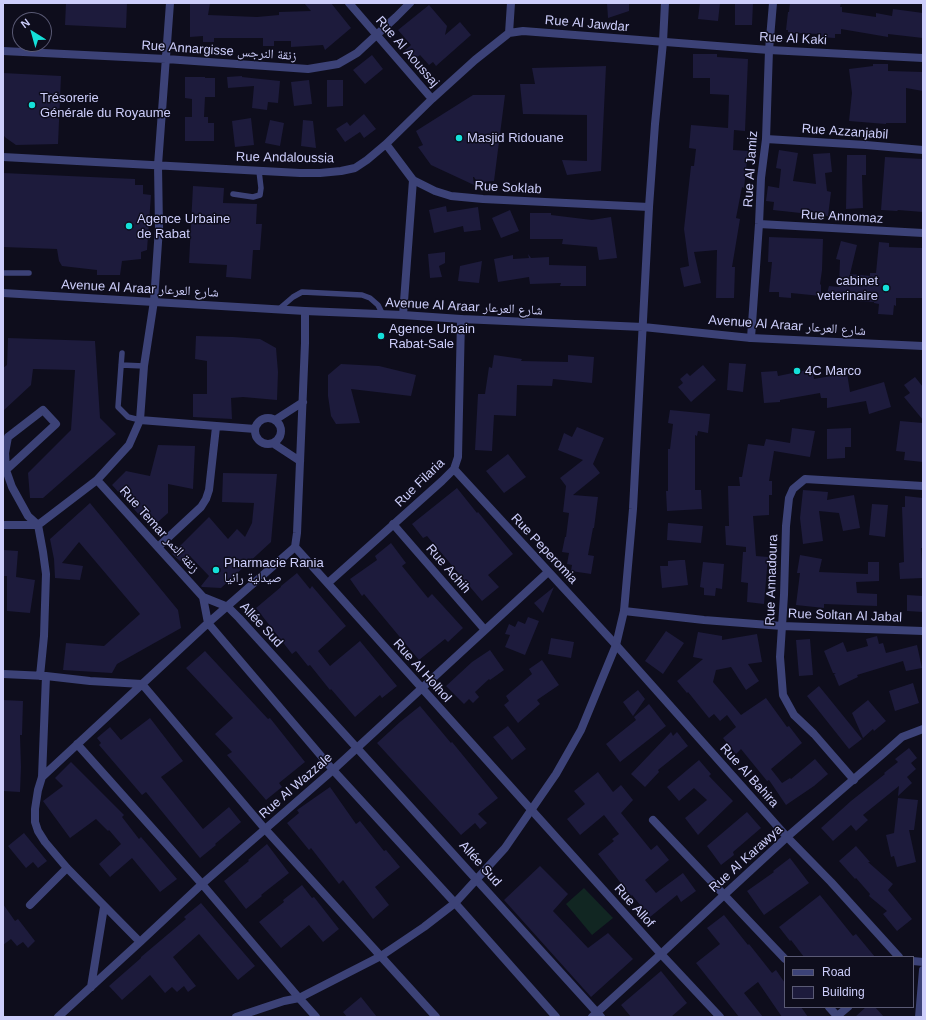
<!DOCTYPE html>
<html>
<head>
<meta charset="utf-8">
<style>
  body { margin:0 }
  #map { position:relative; width:926px; height:1020px; overflow:hidden; background:#0e0d1c; font-family:Arial,sans-serif }
  canvas { display:block }
  .frame { position:absolute; inset:0; border:4px solid #cdcefb; pointer-events:none }
  .legend { position:absolute; left:784px; top:956px; width:130px; height:52px; box-sizing:border-box; background:#0e0d1c; border:1px solid #5a5a75; margin:0; padding:5px 7px; list-style:none; font-size:12px; color:#cdcefb }
  .legend li { display:flex; align-items:center; gap:8px; height:20px }
  .legend b { width:20px; border:1px solid #5a5a75 }
  .north { position:absolute; left:12px; top:12px; width:40px; height:40px; box-sizing:border-box; background:#0e0d1c; border:1px solid #5a5a75; border-radius:50%; rotate:323deg; font-size:11px; font-weight:700; line-height:16px; text-align:center; color:#cdcefb }
  .north::after { content:''; display:block; margin:auto; width:14px; height:18px; background:#14e0d9; clip-path:polygon(50% 0,100% 100%,50% 72%,0 100%) }
</style>
</head>
<body>
<div id="map">
<canvas width="926" height="1020"></canvas>
<div class="frame"></div>
<ul class="legend">
<li><b style="height:5px;background:#3c4277"></b>Road</li>
<li><b style="height:11px;background:#1d1b3c"></b>Building</li>
</ul>
<div class="north">N</div>
</div>
<script>
const g = document.querySelector('canvas').getContext('2d');
g.lineJoin = 'round';
function fill(path, color) {
  g.fillStyle = color;
  g.fill(path, 'evenodd');
}
function poly(rows) {
  const path = new Path2D();
  for (const r of rows) {
    if (r.length === 3) {
      path.moveTo(r[0] + r[2], r[1]);
      path.arc(r[0], r[1], r[2], 0, 2 * Math.PI);
      continue;
    }
    path.moveTo(r[0], r[1]);
    for (let i = 2; i < r.length; i += 2) path.lineTo(r[i], r[i + 1]);
  }
  return path;
}
function strokePath(path, color, width, dash) {
  g.strokeStyle = color;
  g.lineWidth = width;
  g.lineCap = dash ? 'butt' : 'round';
  g.setLineDash(dash || []);
  g.stroke(path);
}
function drawText(font, color, halo, rows, align = 'center') {
  g.font = font + ' Arial,"Noto Naskh Arabic",sans-serif';
  g.lineWidth = 3;
  g.setLineDash([]);
  g.textBaseline = 'middle';
  g.strokeStyle = halo;
  g.fillStyle = color;
  for (const [text, x, y, turn = 0] of rows) {
    g.save();
    g.translate(x, y);
    g.rotate((+turn || 0) * Math.PI / 180);
    g.textAlign = isNaN(turn) ? turn : align;
    if (halo) g.strokeText(text, 0, 0);
    g.fillText(text, 0, 0);
    g.restore();
  }
}
fill(poly([
  [584,888,613,918,592,935,566,904]
]), '#112622');
fill(poly([
  [66,3,127,3,126,28,65,25],
  [190,3,210,3,208,15,257,17,279,15,279,12,311,11,304,3,331,3,351,28,325,50,323,45,291,47,291,41,274,41,274,46,263,46,263,38,214,38,214,42,203,42,203,36,190,37],
  [607,3,629,3,629,11,608,18],
  [700,3,720,3,718,21,698,19],
  [735,3,753,3,752,25,735,25],
  [790,3,841,3,840,7,842,7,842,12,876,17,876,13,892,16,893,9,923,13,923,38,888,34,888,37,841,29,841,34,835,34,835,38,820,37,820,34,791,33,788,32,788,30,786,30,788,12,789,12],
  [429,5,447,26,445,35,460,22,471,35,436,66,433,62,429,65,420,55,412,61,404,51,411,45,398,30],
  [693,54,717,54,717,57,748,59,745,131,734,130,733,150,748,151,744,188,742,187,736,218,740,219,732,267,735,267,734,298,716,298,717,250,694,252,701,283,684,287,680,268,689,266,684,229,691,166,694,166,696,149,689,148,691,125,728,128,729,95,710,94,710,78,693,78],
  [372,55,383,69,365,84,353,70],
  [873,64,888,64,888,71,923,72,923,91,906,88,906,123,886,123,886,124,849,121,852,93,849,69,873,66],
  [606,66,601,171,567,175,562,160,587,161,587,115,523,114,520,84,535,84,532,68],
  [3,73,61,76,58,144,16,145,6,138,3,135],
  [242,76,242,77,280,81,278,103,268,102,267,110,252,108,254,86,228,88,227,77],
  [185,77,205,77,205,78,215,78,215,97,205,97,204,117,208,117,208,123,214,123,214,141,185,141,185,117,192,117,192,99,185,98],
  [309,80,312,104,294,106,291,82],
  [327,80,343,80,343,106,327,107],
  [473,95,505,95,494,181,477,182,474,177,473,177,474,185,431,165,418,147,423,145,416,131],
  [364,114,376,129,364,138,360,132,345,142,336,129,347,122,350,126],
  [251,118,254,145,235,147,232,121],
  [270,120,284,123,280,146,265,143],
  [303,120,313,121,316,148,301,146],
  [779,150,798,153,793,181,816,184,813,154,830,153,832,172,825,173,827,191,831,192,828,216,773,210,774,202,766,201,768,186,779,188,781,169,776,168],
  [847,155,866,155,866,175,862,175,863,208,846,209],
  [885,157,923,159,923,212,898,210,897,211,881,210],
  [3,173,135,179,135,185,143,185,143,194,151,195,147,250,141,252,141,259,122,261,120,275,97,275,97,270,62,266,59,261,57,249,3,247],
  [193,186,224,188,223,203,257,204,256,224,262,224,260,250,253,250,251,279,226,277,227,265,189,263],
  [446,206,447,212,478,207,481,230,464,232,463,226,434,233,429,210],
  [510,210,519,231,501,238,492,218],
  [530,213,551,213,551,215,592,220,611,217,617,258,599,260,597,247,562,244,563,239,530,239],
  [769,237,823,239,822,270,820,284,821,285,821,296,791,293,791,298,779,297,779,292,769,292,772,262,768,262],
  [841,241,857,245,850,274,870,276,870,273,876,273,879,242,889,243,889,247,923,248,923,298,896,298,896,306,894,305,893,315,878,314,879,304,874,303,874,302,838,300,838,298,826,297,829,286,839,287,840,260,836,259],
  [445,252,445,263,439,266,442,277,430,278,428,254],
  [528,254,531,258,549,257,549,265,586,266,586,286,560,286,561,283,530,284,529,277,498,282,494,259,513,255,513,259,529,258],
  [482,261,479,283,458,281,460,266],
  [196,336,233,337,260,339,276,348,278,372,277,400,243,397,231,398,232,419,193,417,193,394,207,394,207,361,195,359],
  [8,338,95,341,100,418,116,434,43,498,30,498,28,473,71,430,75,370,33,369,31,385,3,411,3,368,7,365],
  [494,355,522,359,521,361,568,362,568,355,594,357,592,383,553,379,552,386,517,385,516,416,494,415,492,451,475,450,478,394,485,394,489,367,492,368],
  [729,363,746,364,743,392,727,390],
  [341,364,379,366,416,375,411,396,351,389,360,423,336,424,331,416,328,396,328,375],
  [703,365,716,380,691,402,678,387,683,383,680,379,687,373,690,376],
  [812,369,814,379,847,373,850,392,884,382,891,407,869,414,866,401,827,408,827,398,821,398,820,393,780,400,780,402,764,403,761,372,777,371,778,376],
  [915,377,923,387,923,420,904,397,910,393,904,385],
  [670,410,710,414,708,433,698,431,697,436,695,435,695,490,701,490,702,509,667,511,666,491,668,491,668,449,670,449,673,424,668,423],
  [900,421,923,423,923,462,904,460,905,452,896,451],
  [577,427,604,438,593,464,600,473,573,495,598,497,594,528,593,528,588,555,594,556,591,574,571,571,572,565,567,564,569,553,562,552,565,537,566,537,569,513,563,512,566,486,560,478,583,460,558,450,564,433,572,437],
  [792,428,815,431,810,457,774,451,769,481,772,481,772,495,769,495,769,515,753,516,756,556,768,557,764,604,747,602,748,583,741,582,743,552,746,552,746,547,726,545,725,526,729,526,728,486,740,486,739,477,742,477,748,444,764,446,766,439,790,443],
  [851,428,851,447,845,447,845,458,827,459,827,429],
  [158,445,195,446,193,489,168,484,168,513,151,528,112,485,126,471,150,476],
  [508,454,526,477,504,493,486,471],
  [223,473,277,474,271,542,221,588,202,587,201,586,209,576,190,556,180,561,172,554,209,517,228,539,237,529,245,537,252,523,254,503,222,502],
  [457,488,477,513,478,512,513,554,488,575,499,587,482,601,427,536,423,538,412,524],
  [803,490,828,492,827,500,854,495,860,528,843,531,839,513,819,511,823,541,803,544,800,518],
  [905,496,923,498,923,517,922,517,923,548,921,548,923,578,900,579,899,563,904,562,902,507,905,507],
  [90,503,178,610,181,628,117,664,112,673,63,670,66,643,104,646,140,614,79,542,62,563,83,566,80,580,55,578,54,559,50,539],
  [872,504,888,505,885,537,869,535],
  [668,523,703,526,701,543,667,540],
  [391,543,406,563,402,566,428,598,432,594,463,628,448,642,445,639,419,660,364,594,362,596,350,579,377,560,375,556],
  [3,550,18,551,16,577,35,580,30,613,7,611,7,576,3,576],
  [800,555,822,559,819,572,868,574,868,562,879,562,879,581,856,582,857,593,877,594,877,606,824,604,824,608,796,605,800,573,797,573],
  [680,560,685,560,688,585,662,588,660,566,668,566,668,561],
  [703,562,724,564,722,589,716,588,715,596,704,595,704,588,700,587],
  [297,573,310,589,312,586,346,626,318,651,330,666,360,641,397,686,382,698,380,695,355,717,331,689,330,690,310,665,308,666,296,651,292,654,256,608,281,587,281,586],
  [554,587,543,613,534,603],
  [907,595,923,596,923,612,907,611],
  [528,617,539,621,525,655,505,647,510,635,505,634,509,624,515,627,518,621,525,624],
  [666,631,684,643,663,674,645,661],
  [698,632,722,636,722,640,757,634,762,662,748,664,759,681,746,690,731,667,716,670,713,682,741,715,766,698,787,727,789,726,802,743,771,769,782,783,790,778,791,779,815,759,828,774,814,786,786,805,769,780,767,781,741,749,736,754,723,738,736,727,727,715,720,721,714,714,709,718,688,692,687,693,677,681,703,659,693,657],
  [877,636,879,644,883,643,886,653,917,645,922,668,906,671,903,661,857,675,858,677,839,686,834,674,836,673,833,673,824,651,843,642,847,652,868,646,866,639],
  [551,638,574,642,571,658,548,654],
  [810,639,813,675,799,676,796,640],
  [490,650,504,670,490,680,489,679,475,692,479,697,473,703,469,699,464,704,446,686,472,662],
  [205,651,268,719,270,718,305,762,279,783,282,787,266,800,227,755,232,752,215,734,233,718,186,668],
  [542,660,559,685,537,700,540,704,518,723,504,705,509,701,506,696,532,674,529,669],
  [913,683,919,703,895,711,889,691],
  [819,686,862,739,849,749,807,696],
  [638,690,645,699,633,716,623,702],
  [3,700,23,701,22,735,20,735,21,767,20,792,3,791],
  [868,700,886,721,874,731,873,729,863,738,852,713],
  [649,704,666,726,620,762,606,744,636,720,634,717],
  [420,706,451,743,452,742,498,798,478,814,487,823,480,829,475,823,461,835,377,743,400,722],
  [150,718,183,761,161,777,203,829,229,807,241,822,215,844,216,845,200,858,146,792,142,795,99,745,101,743,97,738,110,727,121,740],
  [508,726,526,749,512,760,493,737],
  [671,732,673,736,677,732,688,746,658,770,659,772,645,787,631,774],
  [909,748,917,758,911,763,916,769,907,777,912,783,898,796,899,786,863,815,868,820,856,831,851,825,833,841,821,828,851,801,885,774,884,773,898,762,895,759],
  [699,760,711,774,709,776,733,801,698,835,685,818,707,800,694,788,679,801,667,787],
  [71,762,124,815,122,817,139,839,141,837,177,879,160,892,132,858,110,877,99,864,121,844,109,830,108,831,96,819,70,838,43,801,63,786,55,778],
  [598,772,613,792,621,785,633,800,621,813,651,850,657,845,669,860,645,880,656,893,683,873,696,891,681,902,677,895,650,917,632,895,631,896,598,854,614,841,612,839,619,834,604,815,580,835,567,819,585,804,574,791],
  [330,787,356,824,360,821,384,851,386,850,400,867,375,887,389,905,373,919,343,880,339,884,311,848,309,850,287,823,299,813,297,810],
  [898,798,918,800,914,830,909,830,916,862,897,867,894,856,891,857,886,835,894,833],
  [747,812,761,828,733,852,734,855,721,865,707,846],
  [24,833,47,861,38,868,33,862,26,868,8,846],
  [267,844,289,873,261,895,262,896,246,909,224,881,249,861,248,860],
  [856,846,870,862,868,862,893,884,888,890,912,919,897,931,883,914,887,911,869,896,870,894,856,878,855,879,839,861],
  [790,858,809,883,764,915,747,891,774,872,773,871],
  [540,866,568,894,553,911,588,948,608,933,633,959,591,997,504,900],
  [302,885,312,898,314,897,339,929,323,942,309,925,281,948,259,922,284,902,283,900],
  [820,895,853,936,856,934,875,957,804,957,791,940,790,941,779,927],
  [201,903,255,966,238,980,199,934,173,957,196,986,188,992,184,986,177,992,172,987,165,993,150,975,122,1000,109,986,141,958,141,957,186,919,184,917],
  [3,904,15,921,18,919,35,941,28,948,23,942,17,946,11,939,3,945],
  [724,915,748,945,749,944,772,973,776,970,785,983,785,1007,801,1007,808,1017,782,1017,758,982,744,993,763,1017,739,1017,696,963,720,944,707,928],
  [661,971,687,1003,671,1017,631,1017,621,1005],
  [361,997,377,1017,347,1017,343,1012],
  [866,1007,875,1007,884,1017,855,1017]
]), '#1d1b3c');
strokePath(poly([
  [233,194,253,197,260,195,261,188,259,171],
  [3,273,29,273],
  [279,309,293,297,302,292,362,295,370,298,378,305,383,315],
  [122,353,118,407,128,417,140,420],
  [121,365,144,366]
]), '#3c4277', 5.5);
strokePath(poly([
  [349,3,432,99],
  [509,33,523,31,769,50,923,58],
  [3,51,166,59,308,69,338,64,357,53,396,17,410,3],
  [766,139,866,145,923,150],
  [386,144,413,180,435,191,451,196,483,199,649,207],
  [3,157,300,173,320,173,341,171,355,168,367,160,386,144,432,99,475,60,509,33,511,3],
  [759,224,923,233],
  [403,315,413,180],
  [751,338,759,224,761,178,766,139,769,50,773,3],
  [268,431,13],
  [140,420,255,429],
  [275,420,303,402],
  [274,444,300,461],
  [454,469,616,645,787,837,831,882,899,957],
  [6,470,56,424,43,410,8,437,5,453,6,470,12,487,28,516,38,525,43,552,46,574,44,636,40,676],
  [97,480,203,597,228,607,239,618,601,1017],
  [393,524,485,630],
  [3,525,38,525,97,480,129,445,140,420,144,366,154,301,159,228,158,165,170,3],
  [158,547,201,507,206,499,209,490,216,427],
  [295,547,661,954,720,1017],
  [328,583,442,481,454,469,458,457,461,319],
  [203,597,208,623,333,770,455,903,556,1017],
  [624,611,704,620,782,626,923,631],
  [3,674,46,676,90,681,142,684,265,829,436,1017],
  [46,676,42,777,38,790,35,809,35,822,38,831,45,842,67,868,140,942],
  [77,744,202,884,299,998,316,1017],
  [42,777,208,623,295,547,297,533,305,343,305,311],
  [854,780,814,734,794,715,783,695,780,657,784,595,786,526,789,498,793,489,805,479,923,486],
  [653,820,785,959],
  [30,905,67,868],
  [913,961,923,962],
  [91,987,104,907],
  [829,1007,837,1016],
  [58,1017,140,942,202,884,333,770,548,572],
  [592,1017,661,954,724,895,787,837,884,753,902,737,923,729],
  [836,1017,848,1007]
]), '#3c4277', 8);
strokePath(poly([
  [3,293,305,311,403,315,461,319,643,327,751,338,923,346],
  [236,1017,284,1001,299,998,381,956,424,927,455,903,505,848,556,774,581,730,616,645,624,611,633,509,649,207,655,124,663,42,665,3],
  [919,1017,923,970]
]), '#3c4277', 8);
for (const [x, y, r, color] of [
  [32,105,4,"#14e0d9"],
  [459,138,4,"#14e0d9"],
  [129,226,4,"#14e0d9"],
  [886,288,4,"#14e0d9"],
  [381,336,4,"#14e0d9"],
  [797,371,4,"#14e0d9"],
  [216,570,4,"#14e0d9"]
]) {
  const dot = new Path2D();
  dot.arc(x, y, r, 0, 2 * Math.PI);
  g.fillStyle = color;
  g.fill(dot);
  strokePath(dot, '#0e0d1c', 1.5);
}
drawText('13px', '#cdcefb', '#0e0d1c', [
  ["Rue Al Jawdar",587,24,5],
  ["Rue Al Kaki",793,39,3],
  ["Rue Annargisse زنقة النرجس",219,51,4],
  ["Rue Al Aoussaj",407,52,49],
  ["Rue Azzanjabil",845,132,4],
  ["Rue Andaloussia",285,158,1],
  ["Rue Al Jamiz",751,169,-86],
  ["Rue Soklab",508,188,3],
  ["Rue Annomaz",842,217,3],
  ["Avenue Al Araar شارع العرعار",140,289,3],
  ["Avenue Al Araar شارع العرعار",464,307,3],
  ["Avenue Al Araar شارع العرعار",787,326,4],
  ["Rue Filaria",420,483,-44],
  ["Rue Temar زنقة التمر",159,530,48],
  ["Rue Peperomia",544,549,47],
  ["Rue Achih",448,569,49],
  ["Rue Annadoura",772,580,-88],
  ["Rue Soltan Al Jabal",845,616,2],
  ["Allée Sud",261,625,47],
  ["Rue Al Holhol",422,671,48],
  ["Rue Al Bahira",749,776,48],
  ["Rue Al Wazzale",296,786,-41],
  ["Rue Al Karawya",746,859,-42],
  ["Allée Sud",480,864,48],
  ["Rue Allof",634,906,48]
]);
drawText('13px', '#cdcefb', '#0e0d1c', [
  ["Trésorerie",40,98],
  ["Générale du Royaume",40,113],
  ["Masjid Ridouane",467,138],
  ["Agence Urbaine",137,219],
  ["de Rabat",137,234],
  ["cabinet",878,281,"right"],
  ["veterinaire",878,296,"right"],
  ["Agence Urbain",389,329],
  ["Rabat-Sale",389,344],
  ["4C Marco",805,371],
  ["Pharmacie Rania",224,563],
  ["صيدلية رانيا",224,578]
], 'left');
</script>
</body>
</html>
